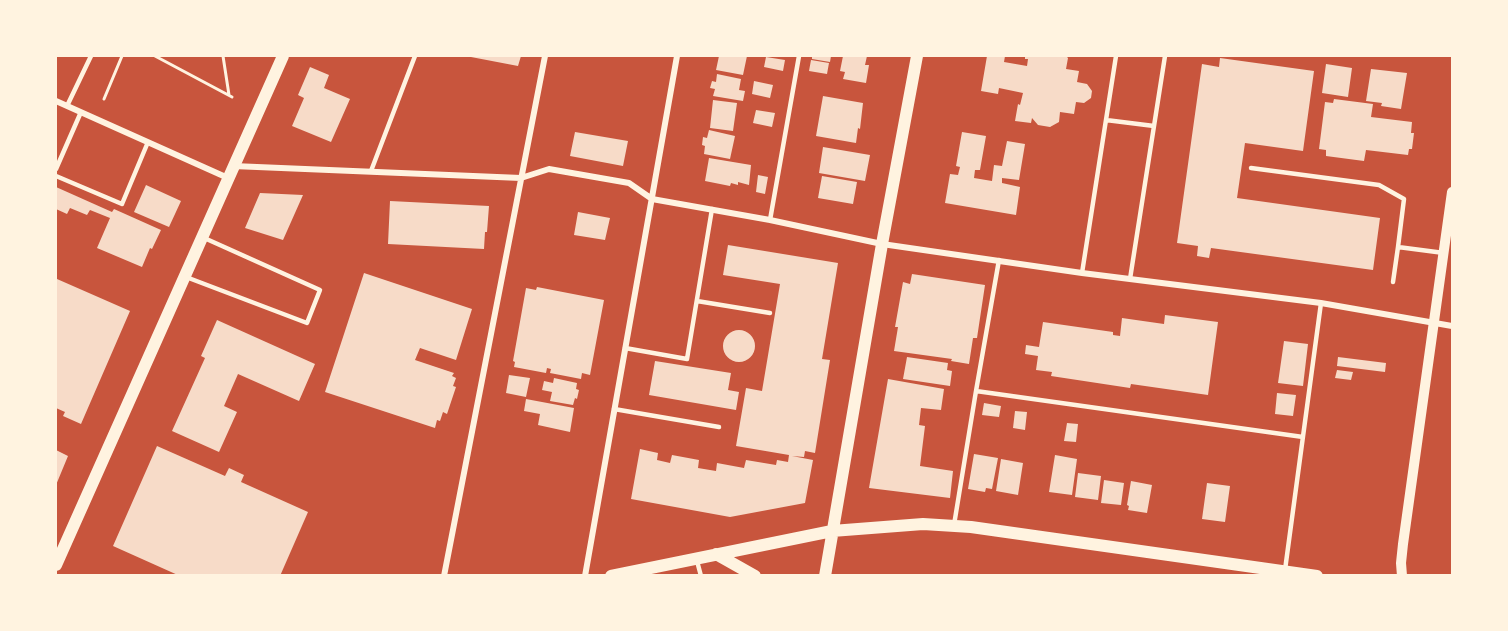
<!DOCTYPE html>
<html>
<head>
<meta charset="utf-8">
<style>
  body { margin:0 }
  #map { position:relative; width:1508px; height:631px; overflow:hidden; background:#c8553d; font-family:Mulish,sans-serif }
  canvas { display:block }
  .frame { position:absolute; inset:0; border:57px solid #fff3e0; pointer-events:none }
</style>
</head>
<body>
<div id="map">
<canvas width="1508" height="631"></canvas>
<div class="frame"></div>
</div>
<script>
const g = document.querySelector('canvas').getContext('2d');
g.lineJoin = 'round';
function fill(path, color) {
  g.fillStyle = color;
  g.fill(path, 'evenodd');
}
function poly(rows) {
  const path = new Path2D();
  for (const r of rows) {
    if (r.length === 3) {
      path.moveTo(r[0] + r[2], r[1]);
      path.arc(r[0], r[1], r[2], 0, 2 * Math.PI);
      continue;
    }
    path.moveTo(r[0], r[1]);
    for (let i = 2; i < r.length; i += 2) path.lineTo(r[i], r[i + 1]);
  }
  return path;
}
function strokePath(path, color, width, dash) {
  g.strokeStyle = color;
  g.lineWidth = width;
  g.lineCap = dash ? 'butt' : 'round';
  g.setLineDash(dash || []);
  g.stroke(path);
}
fill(poly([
  [719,56,747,56,743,75,716,70],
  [812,56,831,56,830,62,812,59],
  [843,56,867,56,865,65,869,65,866,83,843,79,845,72,840,71],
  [987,56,1005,56,1004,62,1027,66,1028,59,1025,59,1025,56,1066,56,1068,58,1066,69,1079,71,1077,82,1087,84,1092,91,1091,98,1084,103,1076,102,1074,114,1060,112,1059,122,1050,127,1038,125,1032,118,1031,123,1015,121,1018,104,1020,105,1023,93,999,88,998,94,981,91],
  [471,57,471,56,521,56,518,66],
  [766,57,785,60,783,71,764,67],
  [1220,58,1314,71,1303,151,1245,143,1237,198,1380,218,1373,270,1211,248,1209,258,1197,256,1198,246,1177,243,1202,64,1219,67],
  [811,60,829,63,827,74,809,71],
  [1326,64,1352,68,1348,97,1322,93],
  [310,67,329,75,324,88,350,99,331,142,292,126,304,98,298,95],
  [1371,69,1407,73,1401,109,1381,106,1382,103,1366,101],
  [717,74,741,79,739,90,745,91,743,101,713,96,715,89,710,88,712,81,716,82],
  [754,81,773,85,770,98,752,94],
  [823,96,863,103,860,129,858,128,856,143,816,136],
  [1334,99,1373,104,1371,117,1412,122,1411,133,1414,133,1412,149,1409,149,1408,155,1366,150,1364,161,1326,156,1326,150,1319,149,1325,102,1333,103],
  [713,100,737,103,733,131,710,128],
  [756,110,775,113,772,127,753,123],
  [709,130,735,136,730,159,704,154,705,146,702,145,703,137,707,138],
  [575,132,628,141,623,166,570,156],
  [962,132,986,136,980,170,975,170,974,178,992,181,994,165,1002,166,1007,141,1025,144,1019,180,1002,178,1002,183,1020,187,1016,215,945,203,950,174,958,175,960,167,956,166],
  [823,147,870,155,865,181,819,173],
  [709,158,751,165,749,185,738,182,738,185,731,183,730,186,705,181],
  [758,175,768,177,765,194,756,192],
  [822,176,857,182,853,204,818,198],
  [146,185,181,201,169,227,134,212],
  [56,187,112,212,114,209,161,230,152,249,150,248,142,267,97,248,110,218,90,210,87,215,70,208,67,214,56,209],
  [260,193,303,195,283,240,245,228],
  [390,201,489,206,487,232,485,232,484,249,388,244],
  [578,212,610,218,605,240,574,235],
  [728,245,838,263,822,359,830,360,815,453,805,451,804,457,792,456,813,460,805,503,730,517,631,499,640,449,658,453,657,460,670,463,672,455,699,460,698,468,716,471,717,463,744,468,746,460,776,465,777,460,788,462,789,455,736,446,746,388,762,391,780,284,723,275],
  [364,273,472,309,456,360,420,348,415,360,454,373,452,376,456,378,453,386,456,387,447,414,443,412,440,421,437,420,435,428,325,392],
  [912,274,985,285,977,338,973,338,969,364,951,361,952,359,894,351,898,327,895,327,903,282,910,284],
  [57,279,130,311,81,424,63,416,65,412,56,408,56,283],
  [537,287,604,300,590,375,582,373,581,379,550,373,551,369,547,368,546,373,514,367,515,362,513,361,526,288,536,290],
  [1165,315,1218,322,1208,395,1131,384,1130,388,1051,376,1052,372,1036,370,1038,356,1025,354,1026,345,1039,347,1043,322,1113,332,1113,335,1120,336,1122,318,1164,324],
  [217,320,315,364,299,401,238,374,224,406,237,412,219,452,172,431,205,358,201,356],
  [739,346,16],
  [1284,341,1308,344,1303,386,1278,383],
  [907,357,948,363,947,370,952,371,950,386,903,379],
  [1338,357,1386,363,1385,372,1337,366],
  [655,361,731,373,728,390,739,392,736,410,649,395],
  [1337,370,1353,372,1351,380,1335,378],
  [509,375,530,378,526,397,506,393],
  [554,378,577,383,576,389,579,390,577,399,575,398,573,405,550,401,552,392,542,390,544,381,553,383],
  [888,379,944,389,941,410,921,408,919,425,925,426,920,466,953,471,950,498,869,488],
  [1277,393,1296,395,1293,416,1275,414],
  [526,399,574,408,570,432,538,425,540,414,524,411],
  [984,403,1001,406,999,417,982,415],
  [1015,411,1027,412,1025,430,1013,428],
  [1067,423,1078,424,1076,442,1064,441],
  [157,446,225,476,229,468,244,475,241,482,308,512,280,576,180,576,113,546],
  [56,450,68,456,56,485],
  [974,454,998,458,992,489,986,488,985,492,968,489],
  [1055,455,1077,459,1072,495,1049,492],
  [1001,459,1023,463,1018,495,996,491],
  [1078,473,1101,476,1098,500,1075,497],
  [1104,480,1124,483,1121,505,1101,503],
  [1131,481,1152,485,1147,513,1128,510,1129,506,1127,505],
  [1207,483,1230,486,1225,522,1202,519]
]), '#f7dbc8');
strokePath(poly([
  [155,56,232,97],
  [223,56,229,95],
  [104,99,122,56]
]), '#fff3e0', 3);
strokePath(poly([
  [67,106,91,56],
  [1106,120,1154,126],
  [1251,168,1379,185,1404,199,1398,247,1444,253],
  [56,169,81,112],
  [371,171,415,56],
  [56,176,122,204,148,142],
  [770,220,799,56],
  [1082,273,1116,56],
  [186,277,307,323,320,290,202,237],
  [1130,279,1165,56],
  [1393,282,1398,247],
  [697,301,770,313],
  [625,348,687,359,712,209],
  [976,391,1303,437],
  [614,409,719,427],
  [954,525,976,391,999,260],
  [697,561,701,576],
  [1285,570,1321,303]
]), '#fff3e0', 4.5);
strokePath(poly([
  [56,101,228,178],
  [233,166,521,178,549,169,629,183,652,199,770,220,882,244,1082,273,1321,303,1452,326],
  [444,576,545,56],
  [585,576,677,56]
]), '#fff3e0', 6);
strokePath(poly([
  [1402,576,1401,563,1403,544,1452,192]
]), '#fff3e0', 10);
strokePath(poly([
  [716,554,755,576],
  [56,565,283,56],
  [611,576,832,531,923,524,971,527,1317,576],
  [825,576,882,244,917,56]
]), '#fff3e0', 12);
</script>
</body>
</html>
